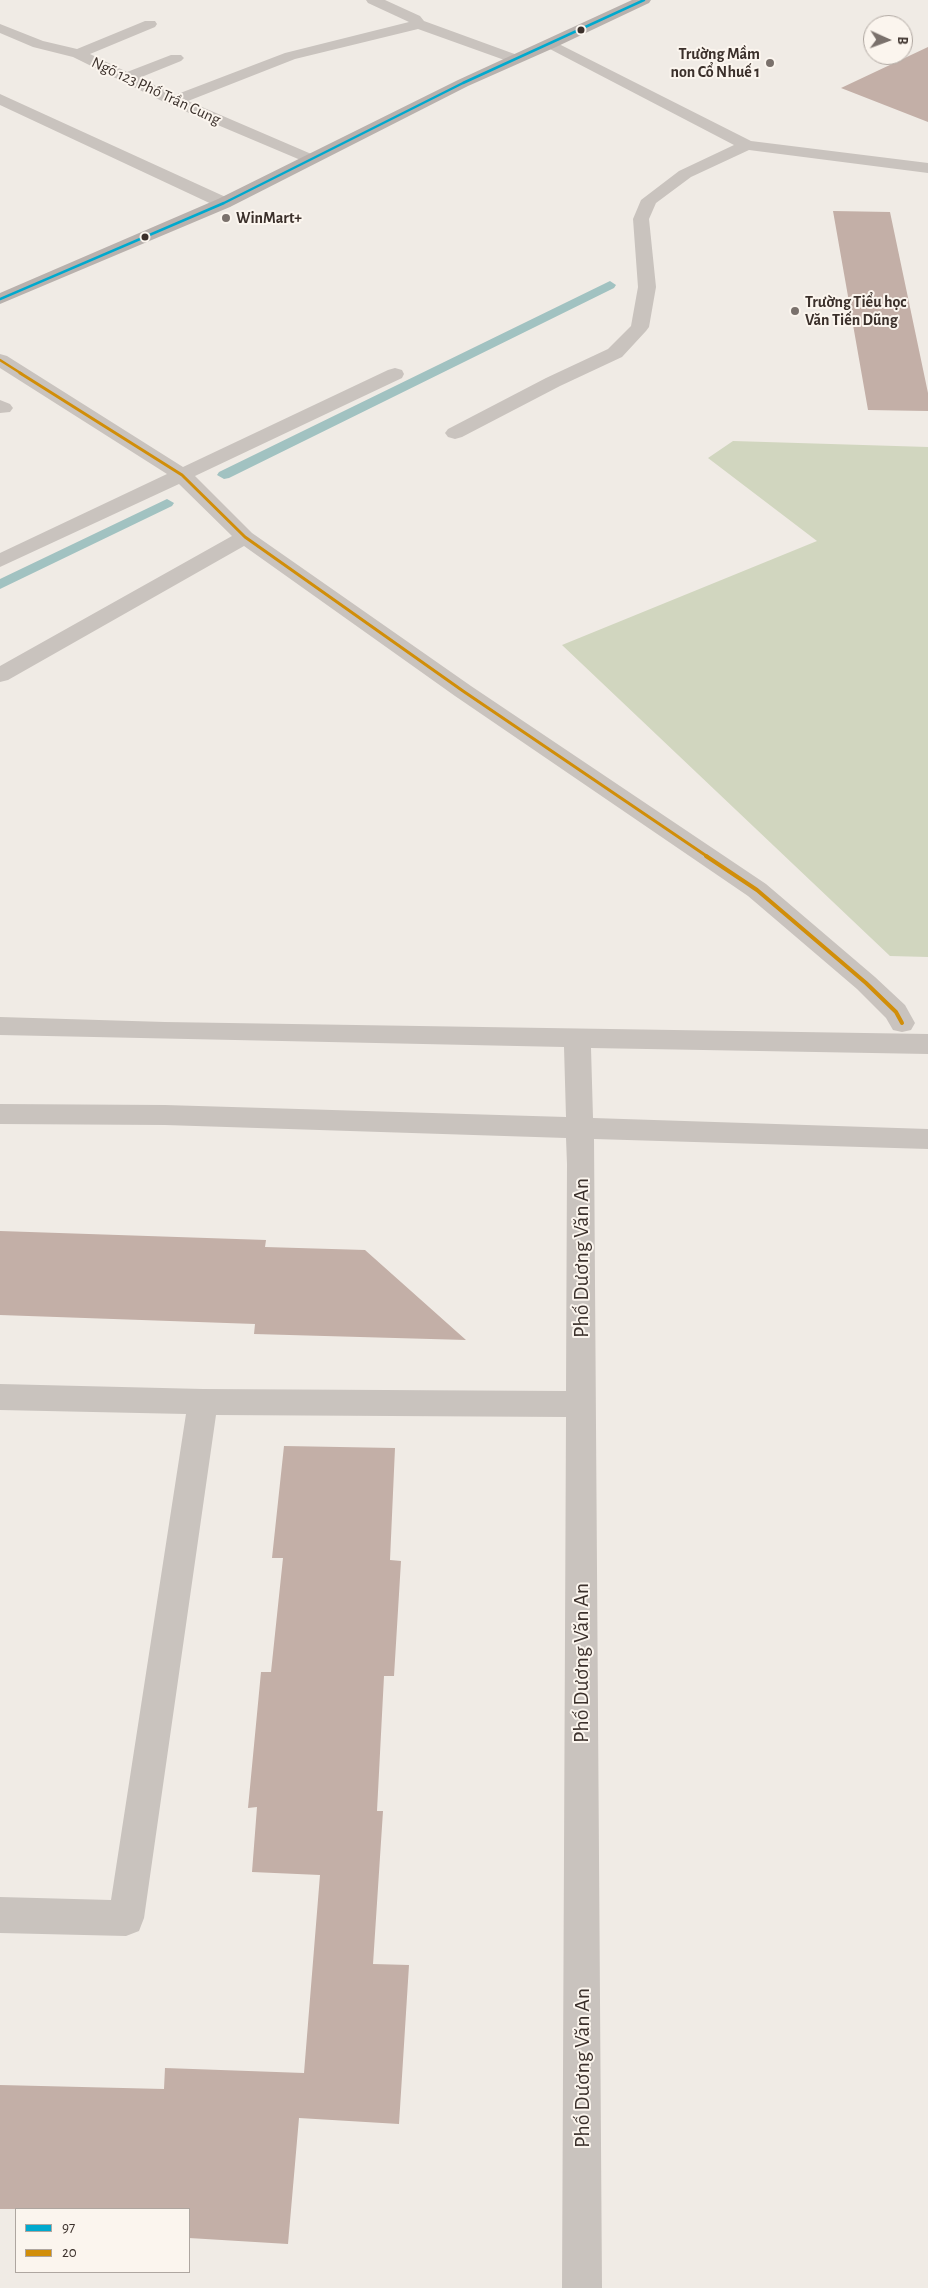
<!DOCTYPE html>
<html>
<head>
<meta charset="utf-8">
<style>
  body { margin:0 }
  #map { position:relative; width:928px; height:2288px; overflow:hidden; background:#f0ebe5; font-family:"Alegreya Sans",sans-serif }
  canvas { display:block }
  .legend { position:absolute; left:15px; top:2208px; width:175px; height:65px; box-sizing:border-box; background:#fbf5ee; border:1px solid #aea6a0; margin:0; padding:6px 9px; list-style:none; font-size:15px; color:#3b302b }
  .legend li { display:flex; align-items:center; gap:10px; height:25px }
  .legend b { width:25px; border:1px solid #aea6a0 }
  .north { position:absolute; left:863px; top:15px; width:50px; height:50px; box-sizing:border-box; background:#fbf5ee; border:1px solid #aea6a0; border-radius:50%; rotate:92deg; font-size:14px; font-weight:700; line-height:20px; text-align:center; color:#3b302b }
  .north::after { content:''; display:block; margin:auto; width:18px; height:22px; background:#7a716c; clip-path:polygon(50% 0,100% 100%,50% 72%,0 100%) }
</style>
</head>
<body>
<div id="map">
<canvas width="928" height="2288"></canvas>
<ul class="legend">
<li><b style="height:6px;background:#00a9ce"></b>97</li>
<li><b style="height:6px;background:#d18e09"></b>20</li>
</ul>
<div class="north">B</div>
</div>
<script>
const g = document.querySelector('canvas').getContext('2d');
g.lineJoin = 'round';
function fill(path, color) {
  g.fillStyle = color;
  g.fill(path, 'evenodd');
}
function poly(rows) {
  const path = new Path2D();
  for (const r of rows) {
    path.moveTo(r[0], r[1]);
    for (let i = 2; i < r.length; i += 2) path.lineTo(r[i], r[i + 1]);
  }
  return path;
}
function strokePath(path, color, width, dash) {
  g.strokeStyle = color;
  g.lineWidth = width;
  g.lineCap = dash ? 'butt' : 'round';
  g.setLineDash(dash || []);
  g.stroke(path);
}
function drawText(font, color, halo, rows, align = 'center') {
  g.font = font + ' "Alegreya Sans",sans-serif';
  g.lineWidth = 4;
  g.setLineDash([]);
  g.textBaseline = 'middle';
  g.strokeStyle = halo;
  g.fillStyle = color;
  for (const [text, x, y, turn = 0] of rows) {
    g.save();
    g.translate(x, y);
    g.rotate((+turn || 0) * Math.PI / 180);
    g.textAlign = isNaN(turn) ? turn : align;
    if (halo) g.strokeText(text, 0, 0);
    g.fillText(text, 0, 0);
    g.restore();
  }
}
fill(poly([
  [733,441,928,447,928,957,890,956,562,645,817,541,708,458]
]), '#d1d6bf');
fill(poly([
  [610,281,616,285,614,288,229,478,224,479,217,475,219,472,610,281],
  [167,499,174,503,172,506,0,589,0,579,167,499]
]), '#a1c2c1');
fill(poly([
  [928,47,928,122,841,88],
  [833,211,890,212,928,393,928,411,868,410],
  [0,1231,266,1240,265,1247,365,1250,466,1340,254,1334,255,1324,0,1315],
  [284,1446,395,1448,390,1560,401,1561,394,1676,384,1676,377,1811,383,1811,373,1964,409,1965,399,2124,299,2118,288,2244,189,2238,189,2209,0,2209,0,2085,164,2089,165,2068,304,2073,320,1875,252,1872,257,1807,248,1808,261,1672,271,1672,283,1558,272,1558]
]), '#c3afa7');
fill(poly([
  [366,0,385,0,420,16,424,21,520,56,523,59,520,62,510,62,418,29,295,59,188,101,316,156,318,159,316,162,310,164,168,104,73,57,33,47,0,33,0,24,43,41,77,49,145,21,155,21,157,24,155,27,90,54,127,72,171,55,181,55,184,58,181,61,139,78,175,95,285,53,409,22,368,3,366,0],
  [551,40,751,141,928,163,928,173,749,150,691,177,656,203,649,219,656,287,649,327,646,331,622,357,560,386,462,437,455,439,448,437,445,433,448,429,546,378,608,349,631,326,638,287,633,219,641,200,679,171,734,145,546,47,544,44,546,41,551,40],
  [0,94,230,199,232,203,230,207,218,207,0,105,0,94],
  [0,354,7,356,183,467,388,370,395,368,402,370,404,374,402,378,195,476,252,533,471,686,766,884,875,977,905,1005,915,1023,911,1030,902,1032,893,1030,886,1018,857,989,748,896,455,696,244,546,8,680,0,682,0,666,232,536,179,484,0,567,0,553,167,474,0,368,0,354],
  [0,400,10,404,13,408,10,412,0,413,0,400],
  [0,1017,165,1022,928,1034,928,1054,591,1048,593,1118,928,1129,928,1149,594,1139,602,2288,562,2288,566,1417,216,1415,144,1918,139,1931,126,1936,0,1933,0,1897,111,1900,186,1414,0,1410,0,1384,203,1389,566,1391,567,1164,566,1138,165,1125,0,1124,0,1104,165,1105,566,1117,564,1047,0,1035,0,1017]
]), '#c9c3be');
fill(poly([
  [632,0,651,0,649,3,556,47,468,86,230,207,0,304,0,293,218,199,458,80,632,0]
]), '#b8b1ad');
strokePath(poly([
  [0,299,224,203,463,83,644,0]
]), '#00a9ce', 2.5);
strokePath(poly([
  [0,360,22,374]
]), '#d18e09', 2.5);
strokePath(poly([
  [20,373,182,475,245,537,463,691,708,857]
]), '#d18e09', 3);
strokePath(poly([
  [706,856,757,890,866,983,896,1012,902,1023]
]), '#d18e09', 4);
for (const [x, y, r, color] of [
  [581,30,4.5,"#3b302b"],
  [770,63,5,"#7a716c"],
  [226,218,5,"#7a716c"],
  [145,237,4.5,"#3b302b"],
  [795,311,5,"#7a716c"]
]) {
  const dot = new Path2D();
  dot.arc(x, y, r, 0, 2 * Math.PI);
  g.fillStyle = color;
  g.fill(dot);
  strokePath(dot, '#fbf5ee', 2);
}
drawText('bold 16px', '#3b302b', '#fbf5ee', [
  ["Trường Mầm",760,54,"right"],
  ["non Cổ Nhuế 1",760,72,"right"],
  ["WinMart+",236,218],
  ["Trường Tiểu học",805,302],
  ["Văn Tiến Dũng",805,320]
], 'left');
drawText('16px', '#3b302b', '#fbf5ee', [
  ["Ngõ 123 Phố Trần Cung",156,91,25]
]);
drawText('22px', '#3b302b', '#fbf5ee', [
  ["Phố Dương Văn An",581,1258,-90],
  ["Phố Dương Văn An",581,1663,-90],
  ["Phố Dương Văn An",582,2068,-90]
]);
</script>
</body>
</html>
